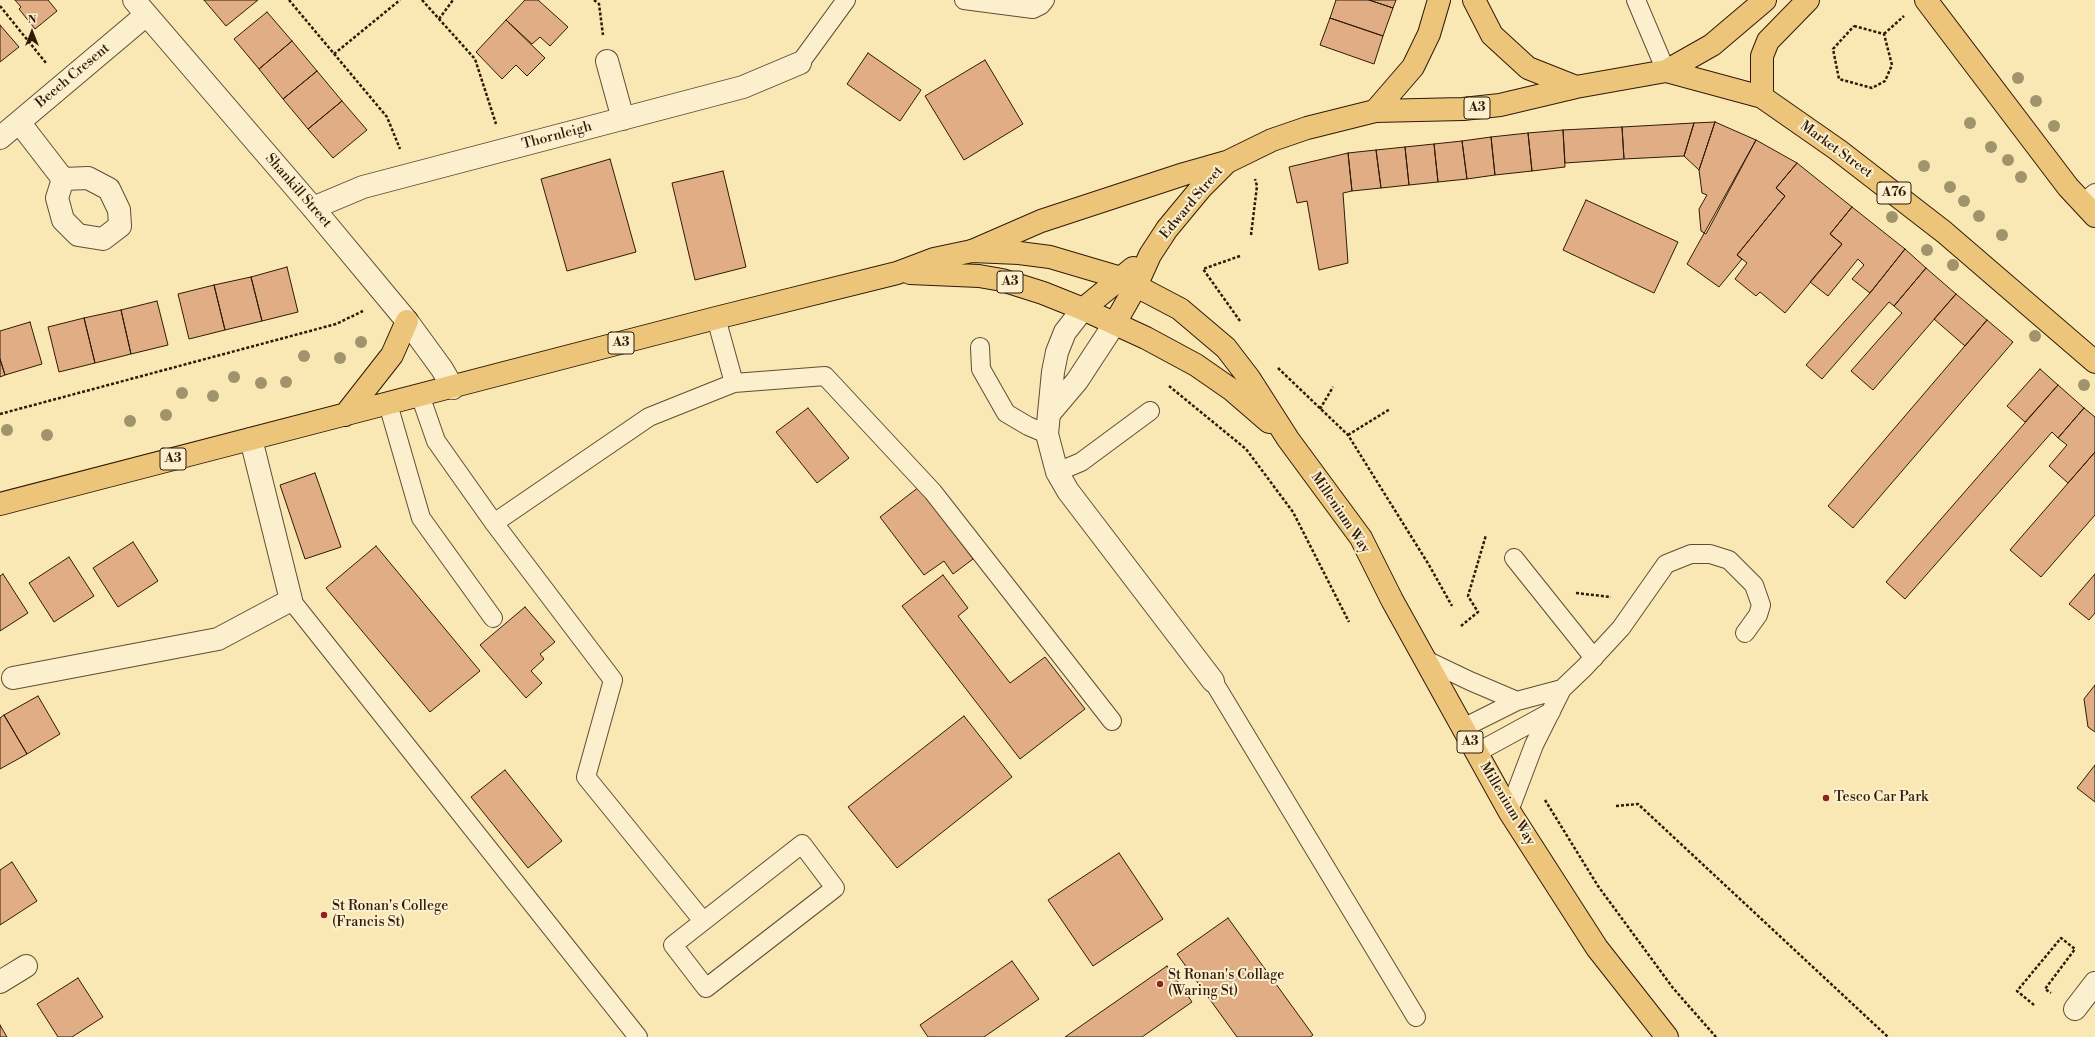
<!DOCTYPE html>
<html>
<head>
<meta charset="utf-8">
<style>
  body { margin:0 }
  #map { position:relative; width:2095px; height:1037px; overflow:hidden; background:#f9e7b4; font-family:"Libre Bodoni",serif }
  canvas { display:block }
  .north { position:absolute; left:12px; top:12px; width:40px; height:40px; -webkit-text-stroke:3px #fbefce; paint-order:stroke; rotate:0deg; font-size:11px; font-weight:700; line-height:16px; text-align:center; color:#301a07 }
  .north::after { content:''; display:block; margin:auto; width:14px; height:18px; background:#301a07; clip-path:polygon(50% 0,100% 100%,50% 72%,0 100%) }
</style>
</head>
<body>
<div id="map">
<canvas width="2095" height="1037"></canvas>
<div class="north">N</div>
</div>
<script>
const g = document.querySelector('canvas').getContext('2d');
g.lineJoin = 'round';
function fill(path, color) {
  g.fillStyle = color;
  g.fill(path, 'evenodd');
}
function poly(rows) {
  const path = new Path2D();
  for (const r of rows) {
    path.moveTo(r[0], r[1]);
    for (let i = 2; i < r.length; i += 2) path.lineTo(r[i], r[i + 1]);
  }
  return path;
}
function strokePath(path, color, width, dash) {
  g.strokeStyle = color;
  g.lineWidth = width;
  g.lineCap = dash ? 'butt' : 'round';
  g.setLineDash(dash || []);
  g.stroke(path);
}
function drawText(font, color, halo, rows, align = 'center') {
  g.font = font + ' "Libre Bodoni",serif';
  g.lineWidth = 4;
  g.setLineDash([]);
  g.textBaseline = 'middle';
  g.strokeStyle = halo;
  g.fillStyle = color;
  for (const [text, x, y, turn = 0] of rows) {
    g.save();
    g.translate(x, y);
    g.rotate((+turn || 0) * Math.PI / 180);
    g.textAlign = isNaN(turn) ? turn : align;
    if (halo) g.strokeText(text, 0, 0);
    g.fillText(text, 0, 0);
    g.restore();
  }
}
const building = poly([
  [15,0,48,0,57,11,35,29,19,9,21,7,15,0],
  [204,0,258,0,226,26,204,0],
  [525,0,538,0,568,27,550,46,540,37,532,44,506,20,525,0],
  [1336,0,1369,0,1393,8,1383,36,1330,18,1336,0],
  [1369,0,1396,0,1393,8,1369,0],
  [267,12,292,41,259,69,234,39,267,12],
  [1330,18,1383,36,1374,64,1320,45,1330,18],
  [506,20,545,58,527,76,516,65,502,79,476,52,506,20],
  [0,25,19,47,0,62,0,25],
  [292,41,317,71,283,99,259,69,292,41],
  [868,53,921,90,900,121,847,84,868,53],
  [985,60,1023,124,964,160,925,96,985,60],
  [317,71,342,101,308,129,283,99,317,71],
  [342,101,367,130,333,158,308,129,342,101],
  [1715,122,1699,170,1684,156,1694,123,1715,122],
  [1715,122,1756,140,1706,234,1701,231,1699,209,1707,195,1702,193,1699,170,1715,122],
  [1694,123,1684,156,1624,159,1622,127,1694,123],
  [1622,127,1624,159,1565,163,1563,130,1622,127],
  [1563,130,1565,167,1532,171,1528,133,1563,130],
  [1528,133,1532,171,1495,175,1491,137,1528,133],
  [1491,137,1495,175,1467,179,1462,141,1491,137],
  [1756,140,1797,163,1776,188,1785,196,1737,255,1742,259,1719,287,1687,264,1756,140],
  [1462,141,1467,179,1438,182,1434,144,1462,141],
  [1434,144,1438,182,1409,185,1405,147,1434,144],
  [1405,147,1409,185,1381,188,1376,150,1405,147],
  [1376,150,1381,188,1352,191,1348,153,1376,150],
  [1348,153,1352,191,1343,193,1348,263,1319,270,1307,201,1297,203,1289,167,1348,153],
  [610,159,636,252,567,271,541,179,610,159],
  [1797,163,1852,207,1830,234,1842,244,1785,313,1760,292,1756,296,1735,279,1747,263,1737,255,1785,196,1776,188,1797,163],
  [723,171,746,267,695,280,672,183,723,171],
  [1586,200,1678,242,1654,293,1563,250,1586,200],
  [1852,207,1905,249,1870,293,1852,279,1864,265,1858,259,1828,296,1810,282,1842,244,1830,234,1852,207],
  [1905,249,1926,268,1894,306,1889,302,1822,379,1806,365,1870,293,1905,249],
  [287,267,298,312,262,321,251,277,287,267],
  [1926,268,1956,294,1873,390,1851,371,1902,313,1894,306,1926,268],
  [251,277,262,321,225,330,214,285,251,277],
  [214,285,225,330,189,339,178,294,214,285],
  [1956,294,1987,320,1965,346,1934,319,1956,294],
  [157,301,168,345,131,354,121,310,157,301],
  [121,310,131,354,95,363,84,318,121,310],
  [84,318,95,363,59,372,48,327,84,318],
  [1987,320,2013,342,1853,528,1828,506,1987,320],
  [30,322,42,364,5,375,0,359,0,331,30,322],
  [0,359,5,375,0,377,0,359],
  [2040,369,2058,385,2025,422,2007,406,2040,369],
  [2058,385,2084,408,2058,438,2052,432,1905,599,1886,582,2058,385],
  [808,408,849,458,817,483,776,432,808,408],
  [2084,408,2095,417,2095,452,2068,483,2049,466,2067,445,2058,438,2084,408],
  [2095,452,2095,515,2041,577,2010,550,2095,452],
  [315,473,341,547,305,559,280,485,315,473],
  [919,487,973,559,953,574,944,561,924,575,880,517,919,487],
  [133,542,158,581,118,607,93,568,133,542],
  [376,546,480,671,430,712,326,588,376,546],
  [69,557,94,596,54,622,29,583,69,557],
  [3,574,28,613,0,631,0,576,3,574],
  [2095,574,2095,613,2089,620,2069,604,2095,574],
  [943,575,968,608,958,616,1010,683,1045,657,1085,709,1020,759,902,606,943,575],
  [525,607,555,642,540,654,544,659,531,671,542,683,526,698,480,645,525,607],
  [2095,685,2095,732,2088,727,2084,699,2095,685],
  [38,696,60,734,27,754,4,715,38,696],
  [4,715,27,754,0,769,0,718,4,715],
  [964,716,1012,777,897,868,848,807,964,716],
  [2095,765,2095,802,2077,788,2095,765],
  [505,770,562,841,528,868,471,797,505,770],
  [1119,853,1163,919,1093,966,1048,900,1119,853],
  [12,862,37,901,0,925,0,870,12,862],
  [1228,918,1313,1035,1310,1037,1237,1037,1177,954,1228,918],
  [1012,961,1039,999,984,1037,928,1037,920,1025,1012,961],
  [1167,966,1192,1002,1142,1037,1065,1037,1167,966],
  [78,978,103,1017,72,1037,58,1037,37,1004,78,978],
  [0,1025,7,1037,0,1037,0,1025]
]);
fill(building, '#e0ad85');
strokePath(building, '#301a07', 1);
const service = poly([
  [964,0,1033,9,1041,5,1045,0],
  [1636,0,1666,71],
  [800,63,846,0],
  [2083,203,2095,193],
  [980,347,981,369,1006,413,1028,426,1047,434],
  [734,383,825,376,933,492,1112,721],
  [420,395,436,441,494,523,613,680,586,777,703,921],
  [388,404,421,518,493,618],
  [1057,472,1081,462,1150,411],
  [494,523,649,417,734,383,716,318],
  [1514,558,1594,658],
  [291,600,638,1037],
  [1426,660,1470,681,1517,701],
  [1213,681,1416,1017],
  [1463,728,1517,701,1562,689],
  [1476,753,1551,712],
  [1509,811,1534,745,1562,689,1585,667,1621,628,1666,564,1691,554,1710,554,1729,560,1754,585,1761,605,1758,615,1745,633],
  [802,844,835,888,706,988,673,945,802,844]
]);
const minor = poly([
  [134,0,313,208,407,321,442,369,453,388],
  [607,61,623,119],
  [19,122,63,179,88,178,109,189,119,210,120,226,103,239,78,235,63,220,57,198,63,179],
  [0,138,146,15],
  [313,208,363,187,743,87,800,63],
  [1083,309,1065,332,1057,352,1053,372,1047,434,1057,472,1068,491,1213,681],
  [1049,414,1077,381,1115,323],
  [13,678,218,639,291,600,251,439],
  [0,982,26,966],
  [2075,1009,2095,983]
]);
const primary = poly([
  [1474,0,1492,35,1528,68,1576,87,1666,71,1712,45,1765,0],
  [1926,0,2068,187,2095,216],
  [1666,71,1762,97,1838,150,1944,232,2095,362],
  [1762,97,1762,56,1768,41,1808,0],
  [1375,111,1413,67,1429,34,1439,0],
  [972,251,1041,221,1184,174,1226,162],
  [1083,309,1133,268],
  [1115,323,1136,286,1150,255,1167,229,1201,188,1227,162,1272,140,1307,128,1375,111,1463,109,1500,105,1576,87]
]);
const trunk = poly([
  [910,273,979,276,1002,280,1043,293,1083,309,1146,338,1196,365,1232,390,1269,422],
  [345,415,392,355,407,321],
  [0,504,716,318,897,273,934,259,972,251,1019,253,1050,257,1121,278,1180,309,1226,348,1249,378,1288,439,1361,538,1392,600,1509,811,1597,948,1667,1037]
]);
strokePath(service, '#624d32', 20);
strokePath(minor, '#624d32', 24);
strokePath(primary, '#301a07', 24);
strokePath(trunk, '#301a07', 24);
strokePath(poly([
  [289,0,387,117,400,149],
  [422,0,475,59,496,124],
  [594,0,599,4,603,35],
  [0,6,46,63],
  [439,19,453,0],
  [1854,26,1884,34,1892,65,1885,81,1872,88,1839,79,1833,49,1854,26],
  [1884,34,1904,16],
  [334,54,400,0],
  [1251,235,1257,186,1255,179],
  [1240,321,1203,269,1240,256],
  [1278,368,1348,435,1429,565,1452,606],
  [1169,386,1246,449,1293,512,1349,622],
  [1320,409,1333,387],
  [0,414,336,324,363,311],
  [1348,435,1390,409],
  [1576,593,1611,597],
  [1461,626,1478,612,1468,596,1486,535],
  [1545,800,1598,886,1673,988,1716,1037],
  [1616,806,1638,804,1888,1037],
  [2034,1005,2017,991,2061,938,2075,949,2045,989,2051,993]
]), '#301a07', 2.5, [3, 2]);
strokePath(service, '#fbefce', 18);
strokePath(minor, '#fbefce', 22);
strokePath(primary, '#ecc47a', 22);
strokePath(trunk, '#ecc47a', 22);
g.fillStyle = '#a1936b';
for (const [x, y] of [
  [2018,78],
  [2036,101],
  [1970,123],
  [2054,126],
  [1991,147],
  [2008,160],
  [1924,166],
  [2021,177],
  [1950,187],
  [1964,201],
  [1979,216],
  [1892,217],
  [2002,235],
  [1927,250],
  [1953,265],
  [2035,336],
  [361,342],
  [304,356],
  [340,358],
  [234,377],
  [286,382],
  [261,383],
  [2084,385],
  [182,393],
  [213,396],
  [166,415],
  [130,421],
  [7,430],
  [47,435]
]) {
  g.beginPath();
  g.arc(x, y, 6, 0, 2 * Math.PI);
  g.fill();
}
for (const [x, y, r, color] of [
  [1826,798,4,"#8f2418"],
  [324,915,4,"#8f2418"],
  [1160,984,4,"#8f2418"]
]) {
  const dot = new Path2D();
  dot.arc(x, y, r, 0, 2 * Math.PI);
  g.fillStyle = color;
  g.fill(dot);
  strokePath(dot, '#fbefce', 1.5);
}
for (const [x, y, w] of [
  [1477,108,26],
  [1894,193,34],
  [1010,282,26],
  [621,343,26],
  [173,459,26],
  [1470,742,26]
]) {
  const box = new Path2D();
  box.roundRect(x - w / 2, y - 11, w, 22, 3);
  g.fillStyle = '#fbefce';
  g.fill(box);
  strokePath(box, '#301a07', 1);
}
drawText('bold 13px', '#301a07', null, [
  ["A3",1477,108],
  ["A76",1894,193],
  ["A3",1010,282],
  ["A3",621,343],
  ["A3",173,459],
  ["A3",1470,742]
]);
drawText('14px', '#301a07', '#fbefce', [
  ["Beech Cresent",73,76,-40],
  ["Thornleigh",557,136,-15],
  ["Market Street",1836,150,36],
  ["Shankill Street",298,191,49],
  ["Edward Street",1192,203,-50],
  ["Millenium Way",1340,513,56],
  ["Millenium Way",1507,804,59]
]);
drawText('14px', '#301a07', '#fbefce', [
  ["Tesco Car Park",1834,798],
  ["St Ronan's College",332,907],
  ["(Francis St)",332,923],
  ["St Ronan's Collage",1168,976],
  ["(Waring St)",1168,992]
], 'left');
</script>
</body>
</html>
